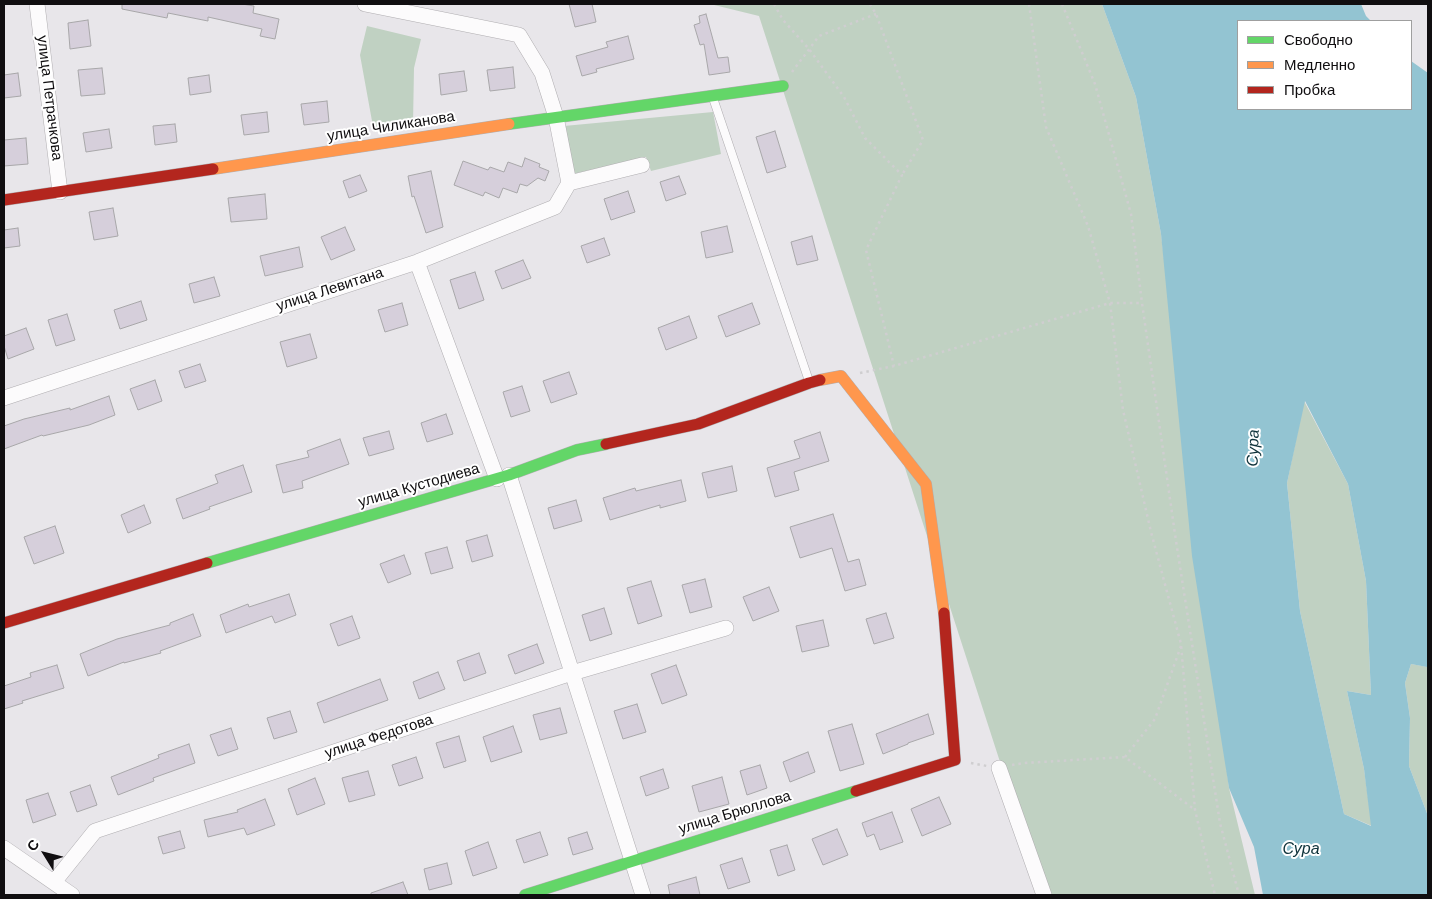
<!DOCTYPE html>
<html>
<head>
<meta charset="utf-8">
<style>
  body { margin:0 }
  #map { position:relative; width:1432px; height:899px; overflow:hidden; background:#e8e6ea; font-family:"DM Sans",sans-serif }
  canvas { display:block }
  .frame { position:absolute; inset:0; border:5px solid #100e10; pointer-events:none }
  .legend { position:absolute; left:1237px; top:20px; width:175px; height:90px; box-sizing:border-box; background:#fff; border:1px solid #9f9f9f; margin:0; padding:6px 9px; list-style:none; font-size:15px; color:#100e10 }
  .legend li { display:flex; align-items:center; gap:10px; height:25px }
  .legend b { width:25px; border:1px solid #9f9f9f }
  .north { position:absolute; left:20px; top:829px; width:50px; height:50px; -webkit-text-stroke:4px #fff; paint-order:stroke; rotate:306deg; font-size:14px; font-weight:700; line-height:20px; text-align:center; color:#100e10 }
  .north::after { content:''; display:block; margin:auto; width:18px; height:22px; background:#100e10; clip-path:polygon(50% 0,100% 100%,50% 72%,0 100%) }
</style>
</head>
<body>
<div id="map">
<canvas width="1432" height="899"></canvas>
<div class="frame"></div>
<ul class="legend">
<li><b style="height:6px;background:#63d668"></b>Свободно</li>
<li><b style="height:6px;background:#ff974d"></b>Медленно</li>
<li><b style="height:6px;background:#b3261e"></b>Пробка</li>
</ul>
<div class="north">С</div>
</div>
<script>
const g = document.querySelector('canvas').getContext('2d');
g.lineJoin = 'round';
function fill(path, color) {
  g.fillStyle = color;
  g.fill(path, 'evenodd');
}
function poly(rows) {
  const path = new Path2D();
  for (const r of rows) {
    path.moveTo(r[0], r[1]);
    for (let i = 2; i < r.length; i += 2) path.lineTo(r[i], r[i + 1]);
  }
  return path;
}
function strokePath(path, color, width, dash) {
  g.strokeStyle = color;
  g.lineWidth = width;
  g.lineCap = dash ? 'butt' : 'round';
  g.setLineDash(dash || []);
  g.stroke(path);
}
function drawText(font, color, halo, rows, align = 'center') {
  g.font = font + ' "DM Sans",sans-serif';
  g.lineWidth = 4;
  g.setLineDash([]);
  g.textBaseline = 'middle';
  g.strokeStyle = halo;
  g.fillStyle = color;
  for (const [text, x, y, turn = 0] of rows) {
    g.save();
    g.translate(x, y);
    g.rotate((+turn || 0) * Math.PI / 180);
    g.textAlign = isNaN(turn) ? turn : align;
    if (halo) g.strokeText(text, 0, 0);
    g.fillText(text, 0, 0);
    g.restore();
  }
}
fill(poly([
  [710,4,1102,4,1136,97,1161,234,1229,788,1255,895,1043,895,759,16],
  [367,26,421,39,414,68,413,124,374,132,360,55],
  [713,112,721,154,651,171,646,157,573,174,564,126],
  [1304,401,1348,484,1366,581,1371,695,1347,691,1364,769,1372,826,1344,814,1300,611,1287,483],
  [1411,664,1428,667,1428,816,1409,766,1410,718,1405,683]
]), '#c0d1c2');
fill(poly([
  [1102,4,1361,4,1366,16,1371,21,1238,21,1238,109,1411,109,1411,61,1428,73,1428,669,1427,667,1411,664,1405,683,1410,718,1409,766,1428,816,1428,895,1263,895,1254,847,1229,788,1192,556,1161,234,1136,97],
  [1305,401,1348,484,1366,581,1371,695,1347,691,1364,769,1371,826,1344,814,1300,611,1287,483]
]), '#93c4d2');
const building = poly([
  [122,4,242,4,254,6,253,13,279,19,275,39,260,36,262,29,208,17,208,21,168,13,167,18,122,9,122,4],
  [569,4,592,4,596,22,575,27,569,4],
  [706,14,718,58,728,57,730,72,709,75,704,44,700,45,694,25,700,23,699,16,706,14],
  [88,20,91,46,70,49,68,23,88,20],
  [628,36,634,59,596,69,597,72,582,76,576,56,608,47,606,42,628,36],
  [513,67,515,88,490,91,487,70,513,67],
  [102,68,105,94,81,96,78,70,102,68],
  [464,71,467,91,441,95,439,74,464,71],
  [18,73,21,96,4,98,4,75,18,73],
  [209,75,211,92,190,95,188,78,209,75],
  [327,101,329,122,304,125,301,104,327,101],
  [267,112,269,132,244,135,241,115,267,112],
  [175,124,177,142,155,145,153,126,175,124],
  [109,129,112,148,86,152,83,133,109,129],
  [775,131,786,167,767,173,756,137,775,131],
  [26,138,28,164,4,166,4,140,26,138],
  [525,158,540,164,539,167,549,171,545,181,538,178,527,186,520,184,517,193,503,188,499,198,485,192,483,196,454,185,463,161,488,170,490,167,504,172,508,162,522,167,525,158],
  [431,171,443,227,426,233,414,196,412,197,408,176,431,171],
  [360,175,367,191,349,198,343,181,360,175],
  [679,176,686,194,666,201,660,182,679,176],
  [628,191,635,212,611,220,604,199,628,191],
  [265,194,267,219,231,222,228,198,265,194],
  [113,208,118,236,94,240,89,212,113,208],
  [727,226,733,252,706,258,701,232,727,226],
  [345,227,355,250,331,260,321,237,345,227],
  [18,228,20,246,4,248,4,230,18,228],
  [812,236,818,260,797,265,791,242,812,236],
  [604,238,610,255,587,263,581,246,604,238],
  [299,247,303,267,265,276,260,256,299,247],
  [523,260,531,278,502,289,495,271,523,260],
  [475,272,484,300,459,309,450,280,475,272],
  [214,277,220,296,194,303,189,284,214,277],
  [141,301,147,320,120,329,114,310,141,301],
  [402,303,408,325,385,332,378,310,402,303],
  [752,303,760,324,726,337,718,316,752,303],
  [67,314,75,340,56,346,48,320,67,314],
  [689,316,697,338,666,350,658,328,689,316],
  [26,328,34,349,8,359,4,346,4,336,26,328],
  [310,334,317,358,287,367,280,342,310,334],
  [200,364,206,381,185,388,179,371,200,364],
  [569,372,577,394,551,403,543,381,569,372],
  [155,380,162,401,138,410,130,389,155,380],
  [522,386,530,411,511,417,503,392,522,386],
  [109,396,115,415,89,425,43,436,42,435,4,449,4,426,24,419,70,408,70,410,109,396],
  [446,414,453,434,427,442,421,423,446,414],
  [389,431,394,449,369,456,363,438,389,431],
  [820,432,829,461,794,472,799,490,775,497,767,468,800,458,794,441,820,432],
  [340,439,349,464,302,481,303,488,283,493,276,465,309,457,307,451,340,439],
  [243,465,252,492,209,507,210,509,183,519,176,499,218,483,215,475,243,465],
  [732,466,737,491,708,498,702,473,732,466],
  [681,480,686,501,660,508,660,505,610,520,603,498,635,488,636,491,681,480],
  [576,500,582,521,554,529,548,508,576,500],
  [144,505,151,523,128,533,121,515,144,505],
  [833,514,848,562,859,559,866,585,845,591,832,548,800,558,790,527,833,514],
  [55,526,64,553,34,564,24,537,55,526],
  [487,535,493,556,472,562,466,541,487,535],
  [447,547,453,568,431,574,425,553,447,547],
  [404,555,411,574,388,583,380,564,404,555],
  [705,579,712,607,690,613,682,585,705,579],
  [651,581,662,616,638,624,627,588,651,581],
  [769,587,779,611,753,621,743,597,769,587],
  [289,594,296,615,275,623,272,616,226,633,220,615,248,604,249,607,289,594],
  [604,608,612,634,590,641,582,615,604,608],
  [886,613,894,638,874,644,866,619,886,613],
  [193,614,201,636,160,651,161,653,124,663,124,662,88,676,80,654,117,639,170,625,170,623,193,614],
  [352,616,360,638,338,646,330,624,352,616],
  [823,620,829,646,802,652,796,626,823,620],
  [537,644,544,663,515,674,508,655,537,644],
  [479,653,486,673,464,681,457,661,479,653],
  [57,665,64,688,22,701,23,703,4,709,4,686,31,677,30,673,57,665],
  [676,665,687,695,662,704,651,674,676,665],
  [438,672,445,689,419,699,413,682,438,672],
  [380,679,388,700,324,723,317,703,380,679],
  [637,704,646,732,623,739,614,711,637,704],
  [560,708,567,733,540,740,533,715,560,708],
  [290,711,297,732,274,739,267,718,290,711],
  [928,714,934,734,908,743,908,744,883,754,876,734,928,714],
  [852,724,864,764,840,771,828,731,852,724],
  [513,726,522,752,491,762,483,737,513,726],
  [231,728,238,749,218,756,210,735,231,728],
  [459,736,466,761,444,768,436,743,459,736],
  [189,744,195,763,153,778,154,781,118,795,111,777,159,758,158,755,189,744],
  [808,752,815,772,790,782,783,762,808,752],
  [416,757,423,778,399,786,392,765,416,757],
  [760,765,767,788,747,795,740,771,760,765],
  [663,769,669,788,646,796,640,777,663,769],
  [368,771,375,795,349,802,342,778,368,771],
  [722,777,729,804,699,812,692,786,722,777],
  [315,778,325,804,297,815,288,789,315,778],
  [90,785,97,805,77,812,70,792,90,785],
  [48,793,56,815,33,823,26,800,48,793],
  [939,797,951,824,922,836,911,809,939,797],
  [265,799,275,825,247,835,244,828,208,837,204,820,238,812,237,810,265,799],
  [892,812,903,842,880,850,874,834,867,837,862,823,892,812],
  [837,829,848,855,823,865,812,839,837,829],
  [180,831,185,848,163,854,158,837,180,831],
  [540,832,548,855,524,863,516,840,540,832],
  [587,832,593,849,573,855,568,838,587,832],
  [488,842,497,868,473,876,465,851,488,842],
  [787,845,795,870,778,876,770,850,787,845],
  [742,858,750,882,728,889,720,865,742,858],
  [447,863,452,884,429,890,424,869,447,863],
  [696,877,700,895,670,895,668,885,696,877],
  [403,882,408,895,371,895,371,893,403,882]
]);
fill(building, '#d6cfdb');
strokePath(building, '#a8a7a9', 1);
const lane = poly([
  [713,98,809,381]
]);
const street = poly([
  [37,4,60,192],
  [365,4,519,35,542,73,556,117,569,183],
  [417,262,497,479],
  [4,398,417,262,555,207,569,183,642,165],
  [509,475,643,895],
  [999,768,1044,895],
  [4,848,72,895],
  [54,882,95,831,572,673,726,628]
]);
const fast = poly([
  [509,124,783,86],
  [207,563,509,475,577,450,606,444],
  [525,895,856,791]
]);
const slow = poly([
  [213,169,509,124],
  [820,380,841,376,926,484,944,613]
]);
const jam = poly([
  [4,200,213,169],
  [606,444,698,424,809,383,820,380],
  [4,623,207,563],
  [856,791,955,760,944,613]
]);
strokePath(lane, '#b0aeb1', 9);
strokePath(street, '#b0aeb1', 16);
strokePath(fast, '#b0aeb1', 12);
strokePath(slow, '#b0aeb1', 12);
strokePath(jam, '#b0aeb1', 12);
strokePath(poly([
  [774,4,783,20,809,49,844,97,865,138,902,175,866,250,894,366],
  [870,4,876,14,923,140,902,175],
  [1029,4,1046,127,1088,226,1110,303,1123,410,1151,532,1181,644,1195,810,1215,895],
  [1062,4,1095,84,1131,214,1142,303,1176,541,1220,823,1239,895],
  [792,72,819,36,876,14],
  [860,373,894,366,1110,303,1142,303],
  [1125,757,1155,719,1181,646],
  [971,763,987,766],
  [1012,765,1024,763,1125,757,1195,810]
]), '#cfced0', 2.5, [2.5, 4]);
strokePath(lane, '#fcfbfc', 8);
strokePath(street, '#fcfbfc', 15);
strokePath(fast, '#63d668', 11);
strokePath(slow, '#ff974d', 11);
strokePath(jam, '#b3261e', 11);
drawText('15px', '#100e10', '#fff', [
  ["улица Петрачкова",49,98,83],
  ["улица Чиликанова",391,127,-9],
  ["улица Левитана",330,290,-18],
  ["улица Кустодиева",419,486,-16],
  ["улица Федотова",379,737,-18],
  ["улица Брюллова",735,813,-17]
]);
drawText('italic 16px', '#10343c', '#fff', [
  ["Сура",1254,448,-88],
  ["Сура",1301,850]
]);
</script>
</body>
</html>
